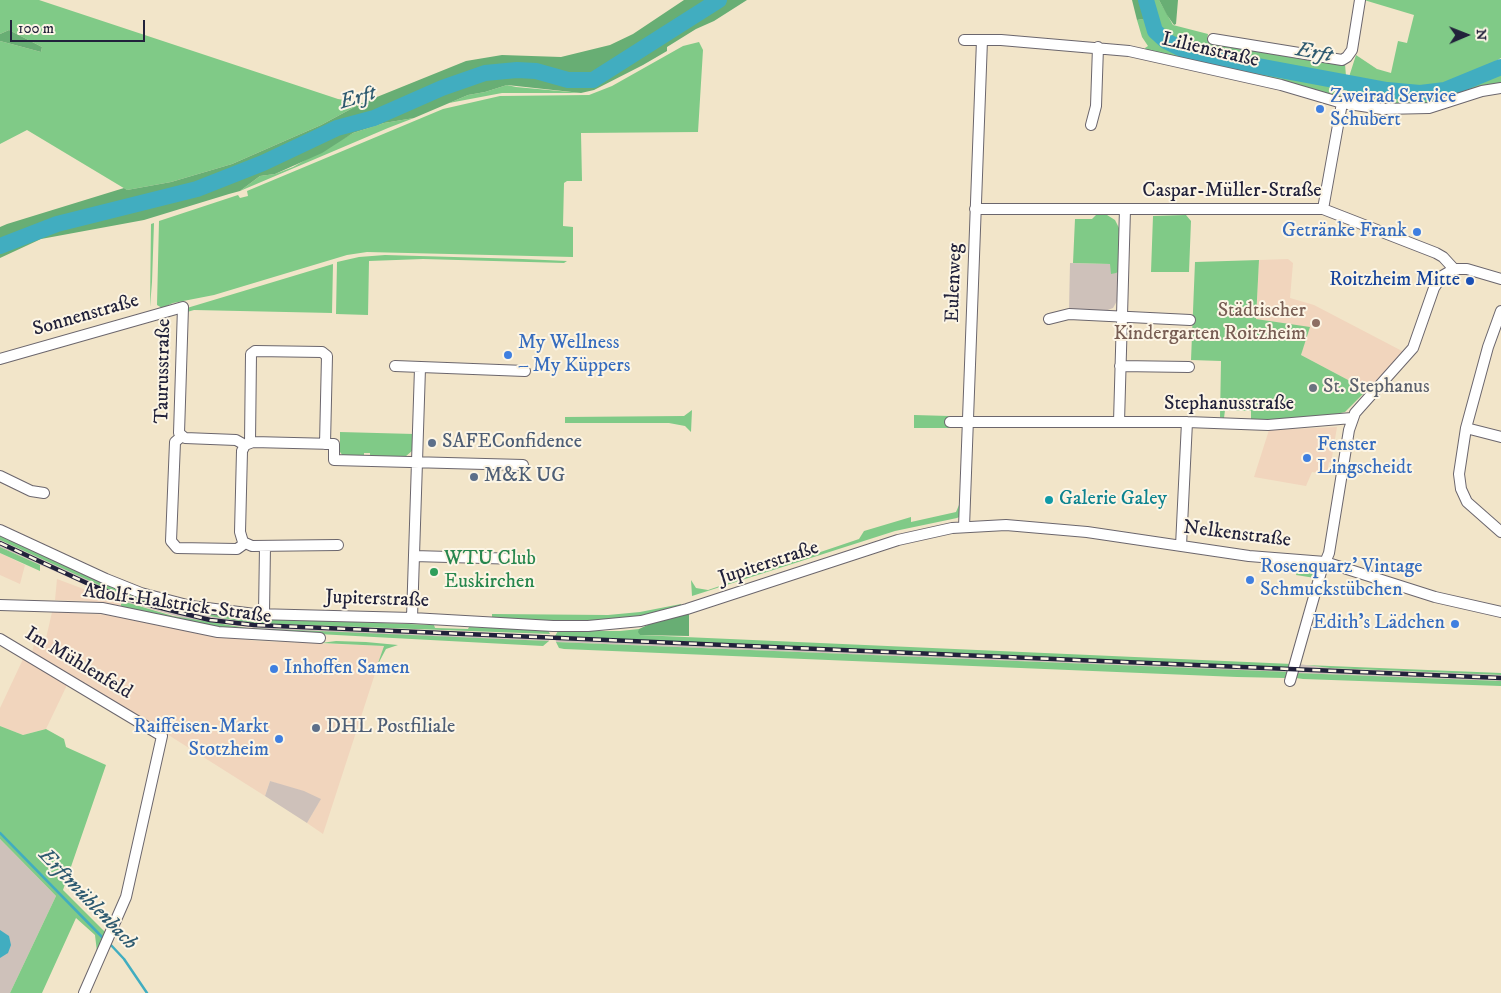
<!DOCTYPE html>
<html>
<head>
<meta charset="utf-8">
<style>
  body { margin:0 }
  #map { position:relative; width:1501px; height:993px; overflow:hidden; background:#f2e5c9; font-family:"IM FELL DW Pica",serif }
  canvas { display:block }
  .north { position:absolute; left:1441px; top:10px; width:50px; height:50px; -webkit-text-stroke:4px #fcf5e5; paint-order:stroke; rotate:89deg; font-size:14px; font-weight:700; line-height:20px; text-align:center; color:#22223b }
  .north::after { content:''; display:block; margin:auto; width:18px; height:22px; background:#22223b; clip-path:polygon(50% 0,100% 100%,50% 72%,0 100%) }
  .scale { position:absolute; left:10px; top:20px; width:135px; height:22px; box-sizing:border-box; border:2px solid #22223b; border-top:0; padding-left:6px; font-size:15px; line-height:18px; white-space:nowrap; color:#22223b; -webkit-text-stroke:4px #fcf5e5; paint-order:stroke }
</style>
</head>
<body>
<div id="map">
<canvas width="1501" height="993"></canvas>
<div class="north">N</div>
<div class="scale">100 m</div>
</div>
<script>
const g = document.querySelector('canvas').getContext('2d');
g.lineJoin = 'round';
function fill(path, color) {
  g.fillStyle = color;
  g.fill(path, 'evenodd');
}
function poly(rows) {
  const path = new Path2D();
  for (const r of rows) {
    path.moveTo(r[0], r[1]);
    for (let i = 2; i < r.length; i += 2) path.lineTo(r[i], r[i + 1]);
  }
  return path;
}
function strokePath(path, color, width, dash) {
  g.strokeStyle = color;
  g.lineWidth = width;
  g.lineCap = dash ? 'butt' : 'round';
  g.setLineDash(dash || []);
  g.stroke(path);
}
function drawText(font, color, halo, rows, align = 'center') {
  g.font = font + ' "IM FELL DW Pica",serif';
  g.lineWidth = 4;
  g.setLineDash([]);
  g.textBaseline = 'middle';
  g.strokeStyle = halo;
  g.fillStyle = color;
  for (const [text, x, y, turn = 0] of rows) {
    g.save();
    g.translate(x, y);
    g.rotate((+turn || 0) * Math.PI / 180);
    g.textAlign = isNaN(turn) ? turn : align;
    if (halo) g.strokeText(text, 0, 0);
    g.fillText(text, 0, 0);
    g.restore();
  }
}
fill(poly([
  [1288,259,1293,263,1290,298,1314,305,1404,352,1367,390,1301,355,1309,328,1256,319,1259,260],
  [1337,427,1331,463,1329,462,1327,474,1312,472,1306,486,1254,477,1269,430],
  [0,553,25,565,20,584,0,575],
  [57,579,121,603,120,607,85,601,55,600],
  [52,612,114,615,204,634,257,641,384,646,323,834,307,823,320,800,270,781,265,796,170,736,32,653,34,644,45,643],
  [24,657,68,683,46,729,23,735,0,726,0,708]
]), '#f1d5bd');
fill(poly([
  [1070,263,1111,264,1111,273,1118,272,1117,301,1113,308,1105,311,1069,310],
  [0,540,112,591,155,605,215,617,253,623,550,635,549,641,274,630,191,620,122,601,0,547],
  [555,636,1236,664,1291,668,1290,672,1281,672,678,647,556,642],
  [1298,664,1330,668,1501,675,1501,681,1296,673],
  [270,781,304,791,321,799,307,823,265,796],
  [0,839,56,896,10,993,0,993]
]), '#cec1ba');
fill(poly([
  [0,0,39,0,338,99,362,103,321,125,232,164,171,182,127,190,27,130,0,144,0,41,41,52,42,47,9,30,0,34],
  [1149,0,1159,0,1173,25,1208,34,1207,40,1345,64,1346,76,1212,54,1178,44,1158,30,1151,11],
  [1364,0,1501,0,1501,58,1465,78,1429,90,1348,80,1356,55,1377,69,1391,73,1398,41,1407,43,1414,15],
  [1145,15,1159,39,1180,52,1254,70,1344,84,1343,92,1341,92,1340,98,1146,50,1145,48,1148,46,1142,37,1137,20,1143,19],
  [699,42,703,50,698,132,581,133,582,181,567,181,564,183,563,226,573,227,573,257,367,252,347,255,214,295,173,303,162,308,157,305,159,221,238,195,240,198,248,196,247,191,443,109,500,96,589,95,612,86,683,46],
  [1501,73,1501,84,1432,104,1395,106,1347,100,1347,86,1402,96,1424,97,1455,90],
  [507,85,516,87,581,93,502,93,449,103,468,95,485,92],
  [414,118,388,128,240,191,260,176,275,174,293,167,353,133,384,123],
  [1096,215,1107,215,1115,220,1119,228,1118,272,1116,273,1111,274,1110,264,1073,263,1075,219,1092,219],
  [1186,215,1191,221,1189,272,1151,272,1153,216],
  [154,223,152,282,150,307,151,224],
  [385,255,523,259,567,261,564,263,423,259,369,261,368,315,336,314,337,262,359,257],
  [1259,260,1256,319,1310,327,1301,355,1367,390,1345,412,1324,417,1255,420,1251,419,1251,411,1225,410,1224,418,1220,417,1221,361,1191,360,1195,262],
  [333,264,332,313,194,310,187,312,187,308],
  [692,410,691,432,685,426,669,423,565,423,565,417,684,416],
  [914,415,949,416,949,428,914,428],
  [340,432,414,434,413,450,405,457,370,457,370,453,364,453,364,456,343,456,340,452],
  [959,505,961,505,959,517,957,518,895,531,692,596,691,580,696,588,708,590,859,539,864,531,911,517,911,522,956,512],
  [0,535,144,599,251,618,434,625,435,628,468,629,469,627,548,630,550,634,253,623,215,617,155,605,112,591,0,540],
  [0,547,40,565,40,571,0,553],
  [1299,565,1314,566,1316,572,1315,578,1296,575],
  [122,601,173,616,247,628,549,641,543,646,224,629,120,608],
  [681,604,681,606,645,615,588,622,492,619,492,614,608,615,640,612],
  [639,629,640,635,1292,664,1291,668,555,636,558,631,620,631],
  [336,641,366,642,398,645,386,649,377,666,384,646,321,643],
  [556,642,1041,662,1290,672,1285,678,1237,677,564,649,559,648],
  [1306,665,1501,673,1501,675,1330,668],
  [1296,673,1501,681,1501,686,1303,679,1296,678],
  [0,726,23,735,46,729,64,739,66,747,106,765,63,890,107,934,97,952,95,935,76,918,42,993,10,993,56,896,0,839]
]), '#80ca87');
fill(poly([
  [684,0,747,0,714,21,696,29,667,47,667,51,643,65,594,90,581,93,507,85,485,92,468,95,414,118,384,123,353,133,322,153,275,174,260,176,240,191,229,194,144,220,41,239,0,258,0,227,7,224,124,188,127,190,171,182,232,164,321,125,362,103,466,61,502,55,561,57,610,45,633,34],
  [1132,0,1149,0,1143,19,1137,20],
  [1159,0,1178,0,1176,24,1174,25,1167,15],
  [9,30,42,47,41,52,0,41,0,34],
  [689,613,689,636,640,635,638,632,639,629,654,622]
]), '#68ae74');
fill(poly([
  [0,930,9,936,11,945,8,953,0,958]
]), '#41adc0');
strokePath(poly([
  [0,833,104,939],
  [110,944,124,959,147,993]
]), '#41adc0', 2.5);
strokePath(poly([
  [1146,0,1155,31,1166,41,1184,50,1226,60,1387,90,1420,93,1445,90,1501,67],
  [0,246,57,224,197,189,263,163,337,128,374,118,442,88,485,73,517,70,536,71,568,80,593,80,719,0]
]), '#41adc0', 16);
const minor = poly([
  [1213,39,1342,60,1347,57,1352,50,1360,0],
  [964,40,1001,40,1129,51,1281,85,1342,103,1382,109,1429,108,1482,91,1501,88],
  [1091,125,1096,106,1098,47],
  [975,209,1323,209,1436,253,1443,257,1454,269],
  [1323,209,1342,103],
  [1501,311,1488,347,1466,428,1459,474,1461,489,1467,502,1501,532],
  [1049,319,1069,314,1190,320],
  [0,359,183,307,179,433,185,438,236,440,245,445],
  [395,366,525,371],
  [1120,366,1189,367],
  [950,422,1187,422,1268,425,1352,418],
  [1119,422,1125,209],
  [1466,428,1501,437],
  [182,436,175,442,171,541,177,548,237,549,244,544],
  [250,442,251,354,255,351,322,352,327,356,325,444],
  [0,476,31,491,44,493],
  [964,527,982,40],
  [0,530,106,579,141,593,191,606,255,614,412,618,553,626,588,626,641,621,687,609,898,540,952,528,1006,525,1087,532,1249,556,1325,562,1435,597,1501,612],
  [338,545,252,546,243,542,240,532,242,451,245,445,253,442,334,444,334,460,523,465],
  [1181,546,1187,422],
  [414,556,520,559],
  [0,605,102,608,218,632,320,638],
  [264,614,265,546],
  [412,618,420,368],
  [0,639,162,736,126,897,84,993],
  [1290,681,1321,572,1329,553,1349,430,1355,413,1413,348,1434,288,1442,276,1454,269,1467,269,1501,279]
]);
strokePath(minor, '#6b666d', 12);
strokePath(minor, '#fff', 10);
const rail = poly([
  [0,543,91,585,137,602,210,620,254,625,1501,678]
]);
strokePath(rail, '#22223b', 4.5);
strokePath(rail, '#fcf5e5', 2.5, [8]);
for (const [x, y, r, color] of [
  [1320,109,5,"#3f7fe0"],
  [1417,232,5,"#3f7fe0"],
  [1470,281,5,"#1a4fb4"],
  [1316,323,5,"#8d6e63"],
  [508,355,5,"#3f7fe0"],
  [1313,388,5,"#6b7280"],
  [432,443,5,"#5c6f8a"],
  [1307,458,5,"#3f7fe0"],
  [474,477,5,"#5c6f8a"],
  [1049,500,5,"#0f9aa8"],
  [434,572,5,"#2e9e5b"],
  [1250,580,5,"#3f7fe0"],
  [1455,624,5,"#3f7fe0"],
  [274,669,5,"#3f7fe0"],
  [316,728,5,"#5c6f8a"],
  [279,739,5,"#3f7fe0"]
]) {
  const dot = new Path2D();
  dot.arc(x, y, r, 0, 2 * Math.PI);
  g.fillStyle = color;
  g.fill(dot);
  strokePath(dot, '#fcf5e5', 2);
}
drawText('20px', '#22223b', '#fcf5e5', [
  ["Lilienstraße",1210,51,13],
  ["Caspar-Müller-Straße",1232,192],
  ["Eulenweg",955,283,-88],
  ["Sonnenstraße",86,316,-16],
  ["Taurusstraße",164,371,-89],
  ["Stephanusstraße",1229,405],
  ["Nelkenstraße",1237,535,7],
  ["Jupiterstraße",769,564,-18],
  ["Jupiterstraße",377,600,2],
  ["Adolf-Halstrick-Straße",177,605,8],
  ["Im Mühlenfeld",78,664,31]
]);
drawText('20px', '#366cbe', '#fcf5e5', [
  ["Zweirad Service",1330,98],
  ["Schubert",1330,121],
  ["Getränke Frank",1407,232,"right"],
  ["My Wellness",518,344],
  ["– My Küppers",518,367],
  ["Fenster",1317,446],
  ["Lingscheidt",1317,469],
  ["Rosenquarz’ Vintage",1260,568],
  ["Schmuckstübchen",1260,591],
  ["Edith’s Lädchen",1445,624,"right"],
  ["Inhoffen Samen",284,669],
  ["Raiffeisen-Markt",269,728,"right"],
  ["Stotzheim",269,751,"right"]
], 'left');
drawText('20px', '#164399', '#fcf5e5', [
  ["Roitzheim Mitte",1460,281]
], 'right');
drawText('20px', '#785e54', '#fcf5e5', [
  ["Städtischer",1306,312],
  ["Kindergarten Roitzheim",1306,335]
], 'right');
drawText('20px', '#5b616d', '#fcf5e5', [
  ["St. Stephanus",1323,388]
], 'left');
drawText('20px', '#4e5e75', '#fcf5e5', [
  ["SAFEConfidence",442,443],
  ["M&K UG",484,477],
  ["DHL Postfiliale",326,728]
], 'left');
drawText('20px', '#0d838f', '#fcf5e5', [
  ["Galerie Galey",1059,500]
], 'left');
drawText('20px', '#27864d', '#fcf5e5', [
  ["WTU Club",444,560],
  ["Euskirchen",444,583]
], 'left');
drawText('italic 21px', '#2e5a70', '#fcf5e5', [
  ["Erft",1314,54,10],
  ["Erft",358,99,-17],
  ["Erftmühlenbach",87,900,46]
]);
</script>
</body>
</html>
